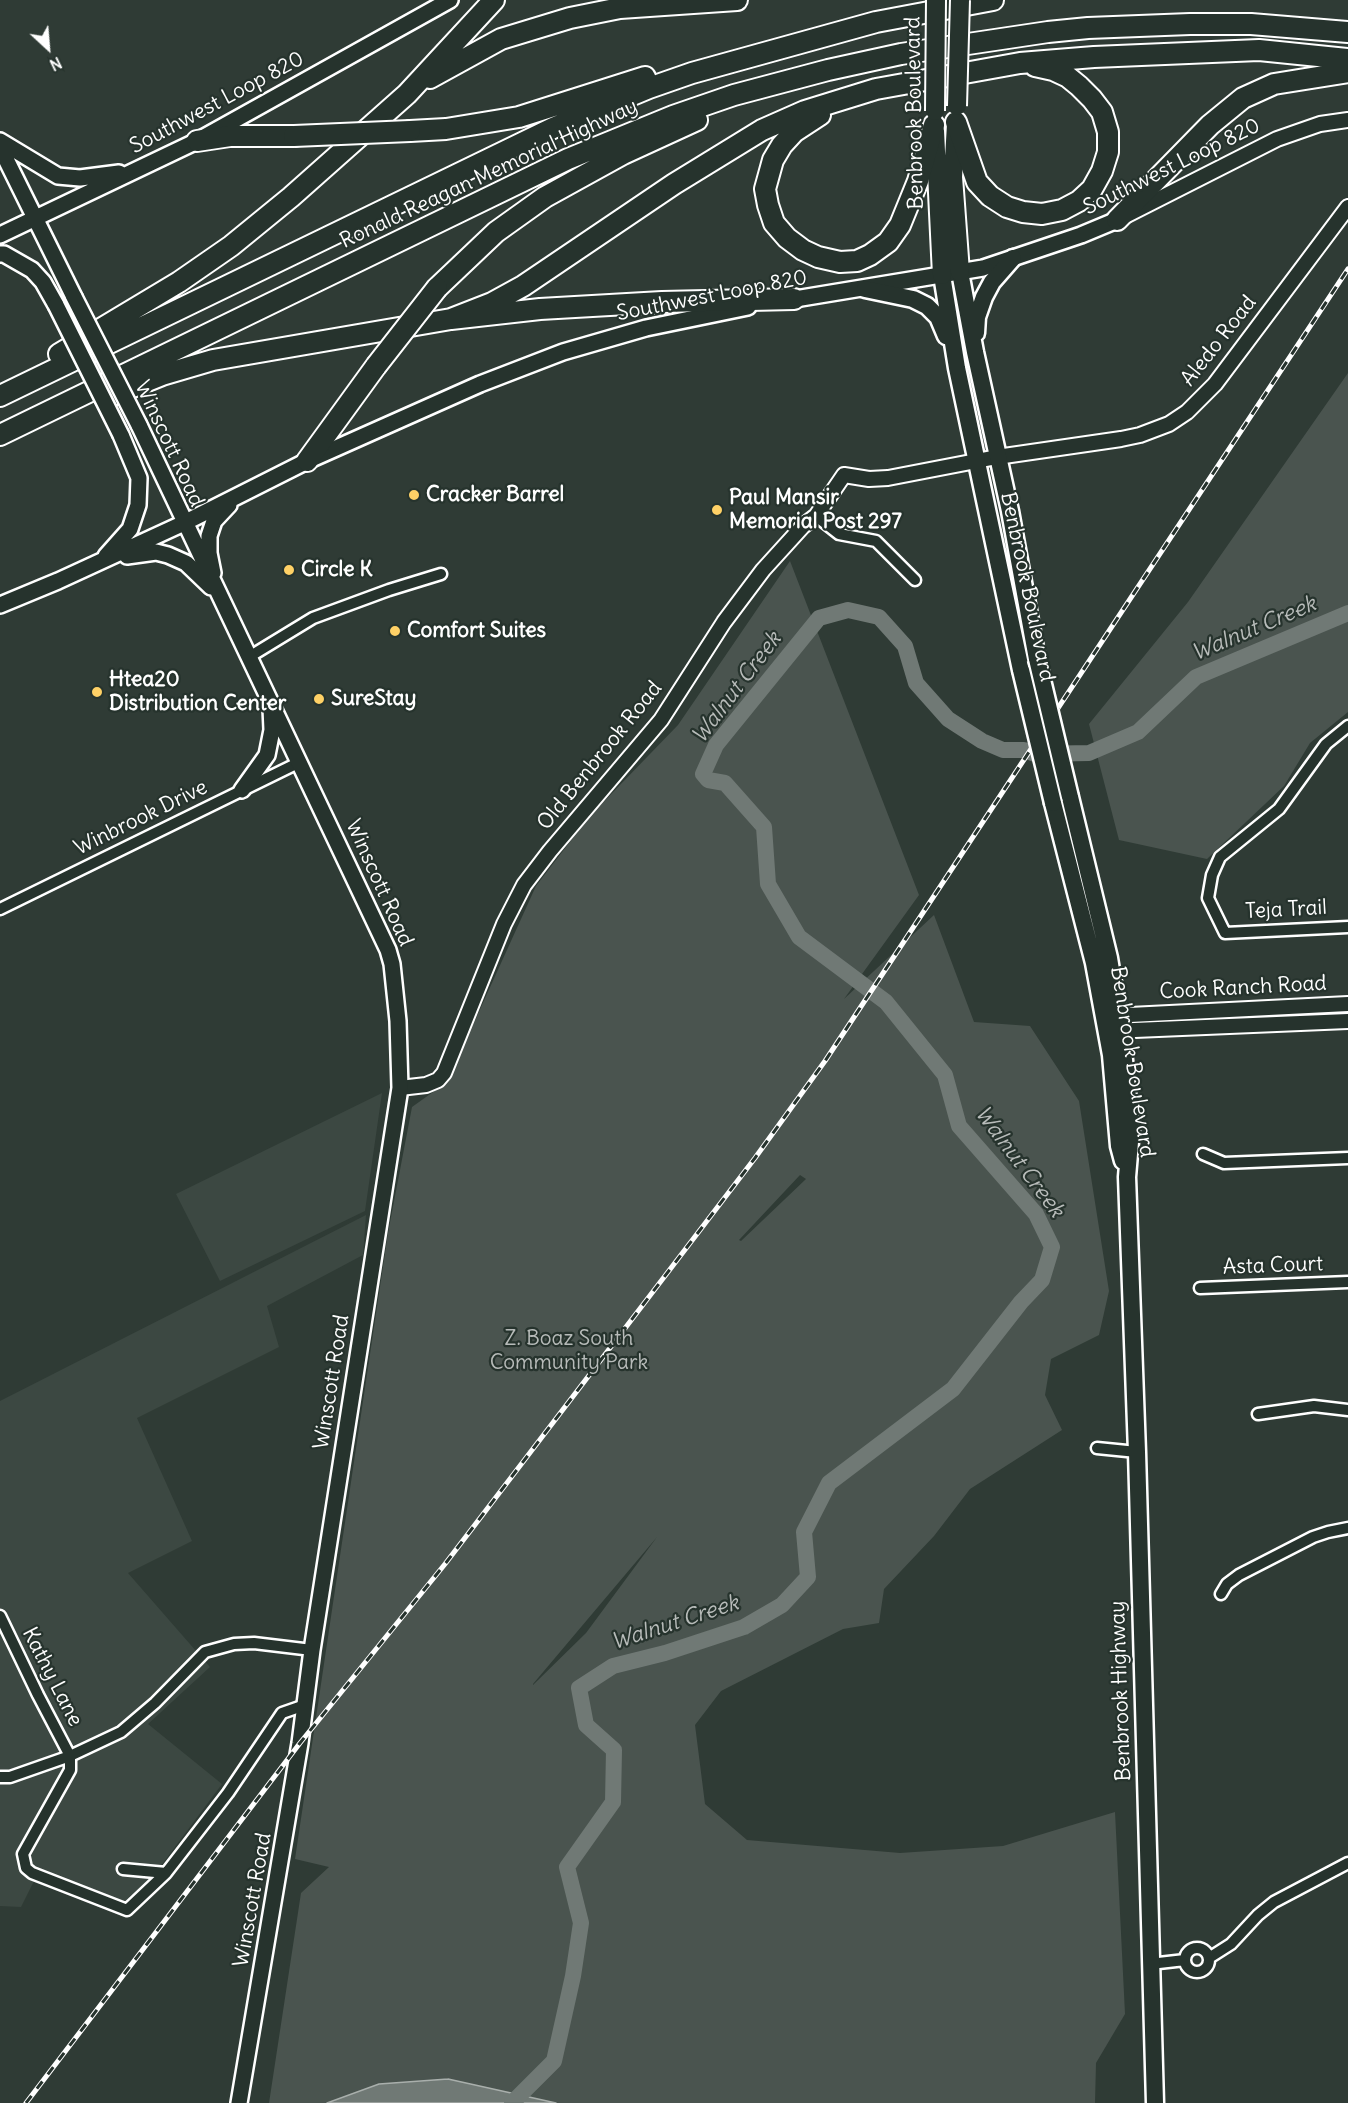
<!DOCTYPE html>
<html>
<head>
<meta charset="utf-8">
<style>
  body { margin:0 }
  #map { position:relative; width:1348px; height:2103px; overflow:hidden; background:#2f3b35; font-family:Delius,sans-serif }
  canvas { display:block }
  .north { position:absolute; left:18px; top:18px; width:60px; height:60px; -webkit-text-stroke:4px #26332d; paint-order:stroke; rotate:154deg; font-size:16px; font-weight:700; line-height:24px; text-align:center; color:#fff }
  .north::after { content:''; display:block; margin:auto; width:21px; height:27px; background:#fff; clip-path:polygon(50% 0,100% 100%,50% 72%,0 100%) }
</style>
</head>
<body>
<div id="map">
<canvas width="1348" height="2103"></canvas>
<div class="north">N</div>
</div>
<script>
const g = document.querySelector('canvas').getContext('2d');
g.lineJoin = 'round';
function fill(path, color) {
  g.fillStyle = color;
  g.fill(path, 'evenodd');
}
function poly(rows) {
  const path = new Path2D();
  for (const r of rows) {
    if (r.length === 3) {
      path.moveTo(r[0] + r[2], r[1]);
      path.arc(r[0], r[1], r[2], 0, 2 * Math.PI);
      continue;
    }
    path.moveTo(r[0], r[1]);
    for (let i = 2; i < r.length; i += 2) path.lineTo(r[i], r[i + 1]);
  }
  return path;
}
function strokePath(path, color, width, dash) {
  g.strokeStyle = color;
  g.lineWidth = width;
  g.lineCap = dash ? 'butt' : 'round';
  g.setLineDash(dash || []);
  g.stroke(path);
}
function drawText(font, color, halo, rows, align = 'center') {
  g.font = font + ' Delius,sans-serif';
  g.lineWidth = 4.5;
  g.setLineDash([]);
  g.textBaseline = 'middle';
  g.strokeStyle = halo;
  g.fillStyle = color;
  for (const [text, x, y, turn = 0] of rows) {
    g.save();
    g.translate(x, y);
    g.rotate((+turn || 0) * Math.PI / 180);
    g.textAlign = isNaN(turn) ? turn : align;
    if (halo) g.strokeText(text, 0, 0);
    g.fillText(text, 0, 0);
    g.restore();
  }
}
fill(poly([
  [382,1093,365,1211,220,1281,176,1194],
  [366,1215,363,1255,267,1306,279,1347,137,1418,192,1541,128,1573,210,1667,148,1724,222,1784,160,1867,117,1914,34,1881,21,1907,0,1906,0,1401]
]), '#3c4842');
fill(poly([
  [1348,373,1348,712,1310,743,1284,786,1207,859,1119,840,1089,724,1188,602],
  [790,561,919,895,844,999,934,915,974,1022,1030,1026,1079,1101,1109,1291,1099,1335,1051,1359,1045,1395,1062,1430,970,1489,934,1536,884,1589,879,1623,843,1629,721,1691,695,1725,705,1804,747,1840,900,1853,1003,1846,1115,1812,1125,2014,1096,2063,1095,2103,269,2103,301,1893,329,1867,295,1859,388,1233,412,1107,447,1082,536,886,589,817,678,725],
  [800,1175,806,1179,741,1241,739,1240],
  [657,1537,586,1633,533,1685,533,1684]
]), '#4a544f');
const water = poly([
  [448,2079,556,2103,327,2103,379,2084,448,2079]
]);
fill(water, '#707975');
strokePath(water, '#a9afac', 1.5);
strokePath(poly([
  [512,2103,554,2061,573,1976,581,1923,567,1867,613,1802,614,1750,586,1725,579,1688,613,1666,665,1653,744,1627,782,1605,808,1577,804,1532,829,1483,953,1389,1021,1302,1042,1280,1052,1247,1036,1214,959,1126,945,1075,886,1002,799,937,768,884,764,827,725,783,708,780,703,774,716,745,819,618,848,610,879,617,905,646,916,683,948,719,982,741,1003,750,1024,750,1035,754,1089,753,1138,732,1196,677,1348,613]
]), '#707975', 16);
const minor = poly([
  [816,516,839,534,876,541,915,580],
  [249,657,313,618,389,590,441,574],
  [1348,726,1326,744,1279,809,1220,857,1212,875,1208,898,1225,933,1348,927],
  [0,909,300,762],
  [1203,1154,1224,1163,1348,1158],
  [1200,1288,1348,1282],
  [1258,1414,1314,1406,1348,1410],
  [1097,1448,1137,1452],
  [1221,1594,1227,1584,1239,1575,1313,1537,1328,1532,1348,1528],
  [0,1616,38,1695,70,1756,70,1770,23,1854,26,1868,32,1873,127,1910,166,1873],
  [0,1777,10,1777,70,1756,121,1732,155,1703,205,1652,234,1644,254,1643,312,1650],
  [123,1869,166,1873,228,1793,282,1713,305,1705],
  [1197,1960,12],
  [1209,1958,1231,1944,1258,1915,1274,1902,1348,1863],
  [1150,1964,1185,1960]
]);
const tertiary = poly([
  [1127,215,1277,139,1320,124,1348,120],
  [1110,1016,1348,1004],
  [1111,1031,1348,1021],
  [400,1088,426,1085,438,1080,444,1073,504,924,524,885,550,851,661,720,724,622,763,570,803,526,816,516,844,475,869,479,888,478,997,457,1121,439,1140,435,1169,424,1187,412,1215,384,1348,207]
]);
const secondary = poly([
  [0,141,58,176,80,178,119,173],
  [0,147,74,297],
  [0,235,197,141,450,0],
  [0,254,4,254,32,270,43,282,56,305],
  [783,301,983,268,1081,235,1117,220],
  [139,425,388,950,392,964,398,1021,400,1088,312,1650,300,1743,239,2103],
  [106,556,130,529,138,505,139,478,121,435],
  [127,556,156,552,168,555,186,563,211,587],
  [213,573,209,553,209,536,214,521,229,505],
  [0,605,58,581,184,523,307,461,480,384,563,352,646,328,748,307],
  [242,790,267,755,272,730,271,708]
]);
const primary = poly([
  [960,272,975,352,1010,511,1037,659],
  [942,275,957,368,1021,670],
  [865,289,913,299,927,306,938,317,946,336],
  [976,333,977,317,984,297,992,282,1013,258],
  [1070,797,1109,958,1121,1030,1131,1130,1127,1177,1137,1452,1155,2103],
  [1053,803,1094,963,1111,1055,1119,1146,1123,1161]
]);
const trunk = poly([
  [956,124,953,177,960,272],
  [935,131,942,275]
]);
const motorway = poly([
  [430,78,501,39,570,18,620,8,737,0],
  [820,115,794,132,782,145,773,160,765,189,768,205,774,223,787,238,803,250,818,257,840,262,857,261,870,255,888,242,900,225,918,181,934,125],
  [956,122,977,182,990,196,1007,207,1023,212,1042,214,1062,210,1079,201,1092,189,1102,171,1108,152,1108,132,1102,112,1092,99,1079,86,1068,77,1053,70,1035,66],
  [410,131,446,129,519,117,645,77],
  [197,141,230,136,294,136],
  [1117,220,1210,125,1243,98,1274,84,1348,72],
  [437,288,496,232,545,197,623,154,697,120],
  [451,319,492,303,523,286,674,184,762,130,805,111,876,89,1020,63,1094,57,1259,50,1348,59],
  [59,354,179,282,231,246,291,197,407,94,494,0],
  [0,396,553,128,649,88,692,73,876,22,993,0],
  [105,398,162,375,213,360,451,319,540,309,662,302,794,299],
  [0,435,568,159,673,116,734,95,828,70,901,54,1048,32,1088,28,1190,24,1251,24,1348,32],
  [307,461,376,366]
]);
strokePath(minor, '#fff', 15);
strokePath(tertiary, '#fff', 18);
strokePath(secondary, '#fff', 20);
strokePath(primary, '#fff', 21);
strokePath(trunk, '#fff', 22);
strokePath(motorway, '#fff', 24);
strokePath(minor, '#26332d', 10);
strokePath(tertiary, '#26332d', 14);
strokePath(secondary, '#26332d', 15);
strokePath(primary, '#26332d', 16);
strokePath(trunk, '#26332d', 18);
strokePath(motorway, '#26332d', 20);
const rail = poly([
  [26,2103,300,1743,445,1564,755,1158,825,1061,1348,269]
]);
strokePath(rail, '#fff', 5);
strokePath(rail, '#26332d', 3, [9]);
const secondaryBridge = poly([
  [74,297,139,425],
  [56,305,121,435]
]);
const primaryBridge = poly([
  [1037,659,1070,797],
  [1021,670,1053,803]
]);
const trunkBridge = poly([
  [957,106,960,0],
  [935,111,936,0]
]);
const motorwayBridge = poly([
  [294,136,410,131],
  [376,366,437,288]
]);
strokePath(secondaryBridge, '#fff', 20, []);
strokePath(primaryBridge, '#fff', 21, []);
strokePath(trunkBridge, '#fff', 22, []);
strokePath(motorwayBridge, '#fff', 24, []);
strokePath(secondaryBridge, '#26332d', 15);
strokePath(primaryBridge, '#26332d', 16);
strokePath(trunkBridge, '#26332d', 18);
strokePath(motorwayBridge, '#26332d', 20);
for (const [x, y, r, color] of [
  [414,495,6,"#ffd166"],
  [717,510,6,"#ffd166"],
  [289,570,6,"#ffd166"],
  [395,631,6,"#ffd166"],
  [97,692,6,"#ffd166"],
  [319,699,6,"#ffd166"]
]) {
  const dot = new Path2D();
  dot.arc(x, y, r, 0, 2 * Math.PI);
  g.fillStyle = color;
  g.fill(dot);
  strokePath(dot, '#26332d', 2);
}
drawText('21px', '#fff', '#26332d', [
  ["Southwest Loop 820",217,103,-28],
  ["Benbrook Boulevard",915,113,-91],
  ["Southwest Loop 820",1172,167,-26],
  ["Ronald Reagan Memorial Highway",489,174,-25],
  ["Southwest Loop 820",712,296,-11],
  ["Aledo Road",1219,341,-52],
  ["Winscott Road",169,444,65],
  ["Benbrook Boulevard",1027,587,78],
  ["Old Benbrook Road",600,756,-51],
  ["Winbrook Drive",141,818,-26],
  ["Winscott Road",379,883,66],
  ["Teja Trail",1286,910,-3],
  ["Cook Ranch Road",1243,988,-3],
  ["Benbrook Boulevard",1132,1062,81],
  ["Asta Court",1273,1266,-2],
  ["Winscott Road",332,1382,-81],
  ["Kathy Lane",52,1677,63],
  ["Benbrook Highway",1121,1691,-92],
  ["Winscott Road",253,1900,-80]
]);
drawText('bold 21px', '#fff', '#26332d', [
  ["Cracker Barrel",426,495],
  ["Paul Mansir",729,498],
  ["Memorial Post 297",729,522],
  ["Circle K",301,570],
  ["Comfort Suites",407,631],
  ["Htea20",109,680],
  ["Distribution Center",109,704],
  ["SureStay",331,699]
], 'left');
drawText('21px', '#b7bbb9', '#26332d', [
  ["Z. Boaz South",569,1339],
  ["Community Park",569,1363]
]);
drawText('italic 22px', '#b8bcba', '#26332d', [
  ["Walnut Creek",1254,629,-23],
  ["Walnut Creek",737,688,-53],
  ["Walnut Creek",1019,1162,53],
  ["Walnut Creek",675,1623,-18]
]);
</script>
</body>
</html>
